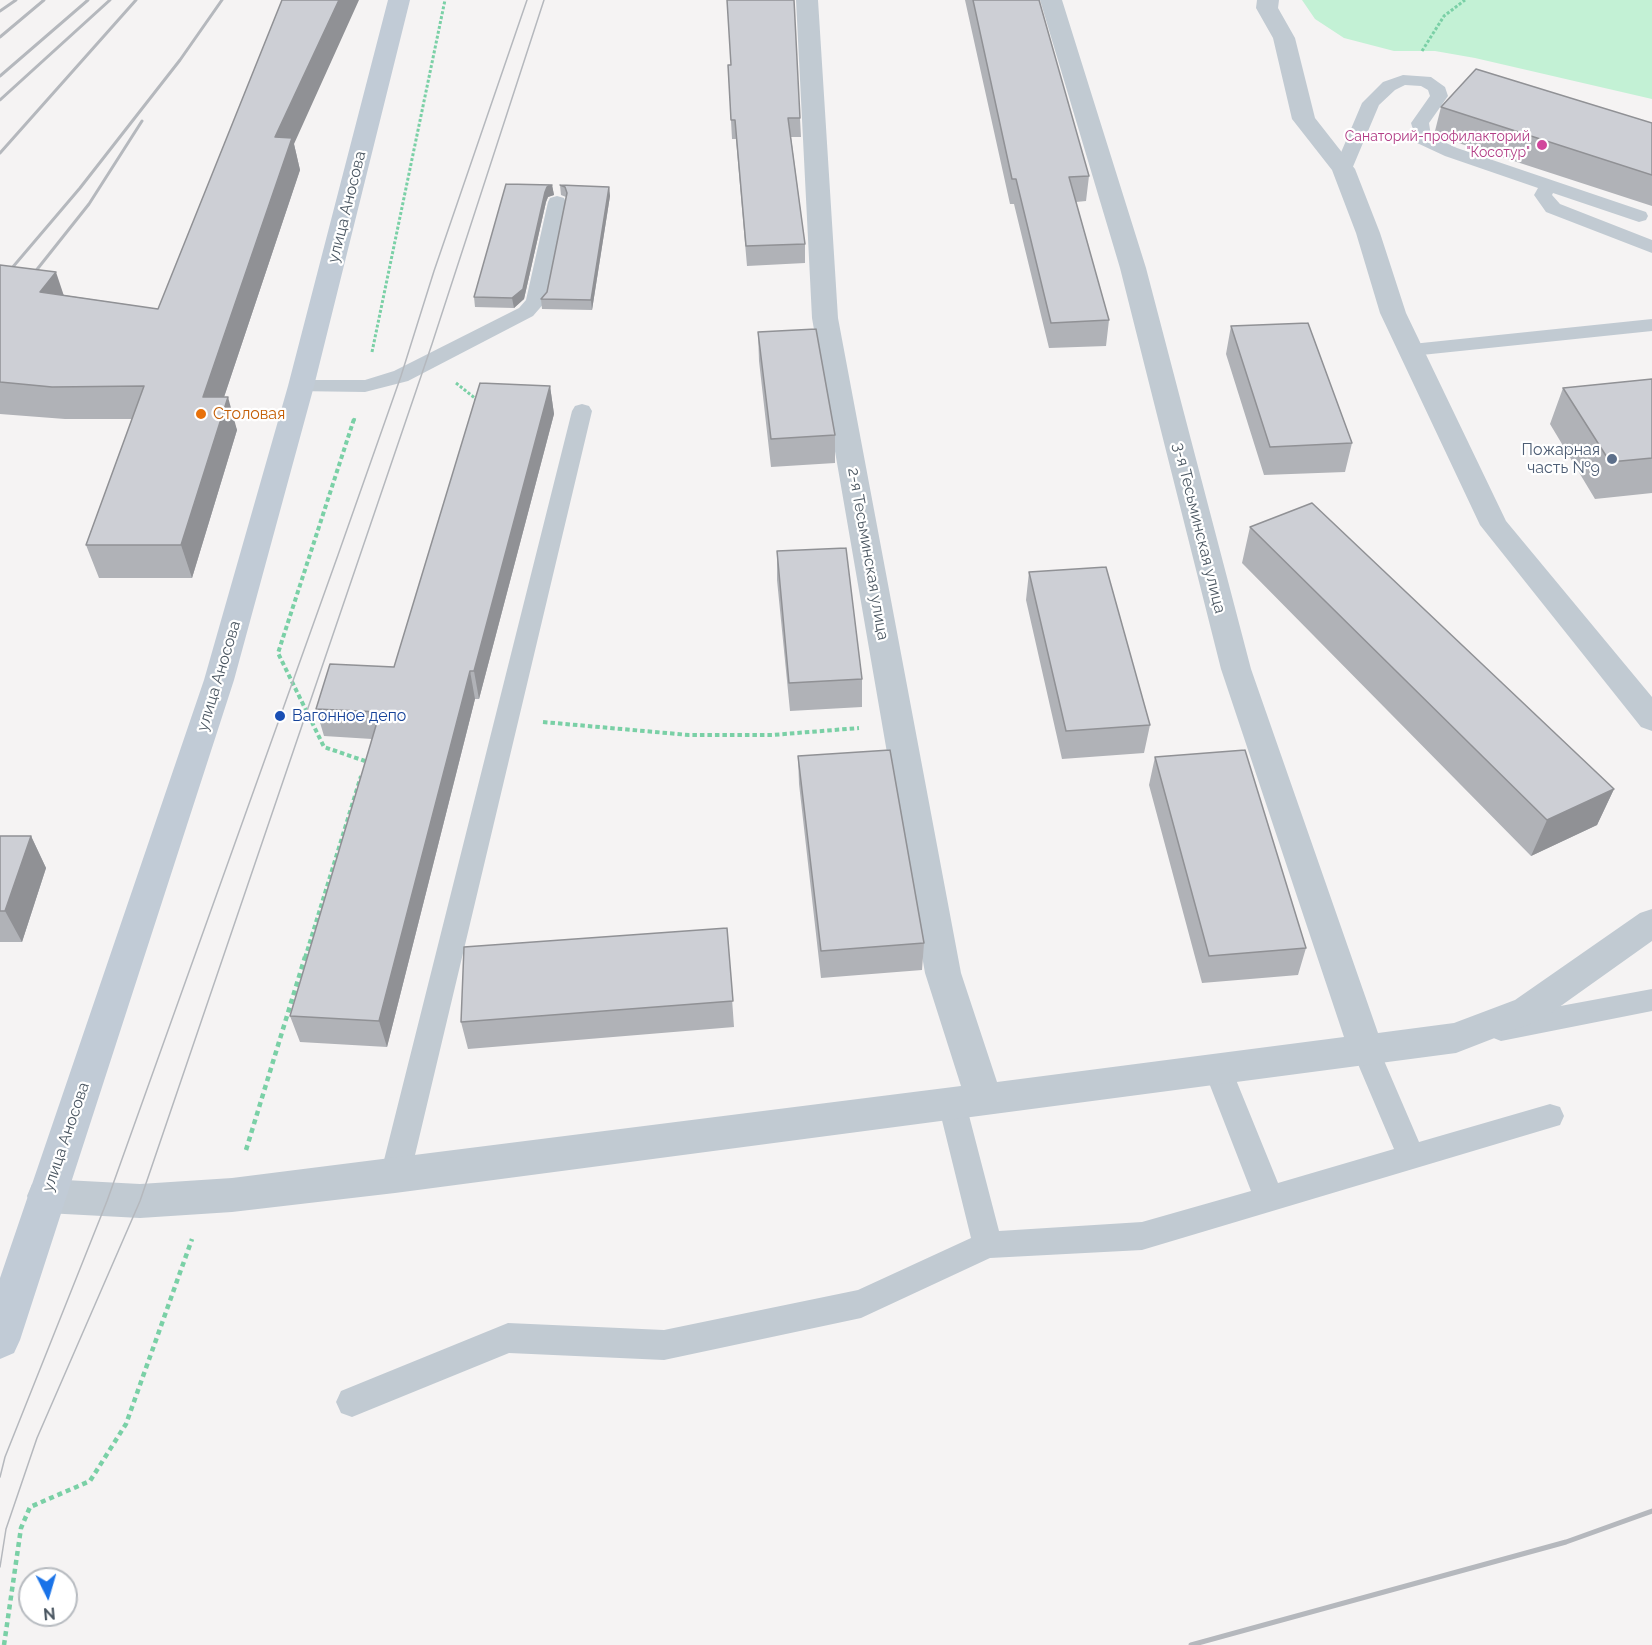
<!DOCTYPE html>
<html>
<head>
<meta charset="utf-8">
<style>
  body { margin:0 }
  #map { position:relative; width:1652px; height:1645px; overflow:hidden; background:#f5f3f3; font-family:Raleway,sans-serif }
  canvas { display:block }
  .north { position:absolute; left:18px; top:1567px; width:60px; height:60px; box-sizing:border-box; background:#fff; border:2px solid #b7bbc0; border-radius:50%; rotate:175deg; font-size:16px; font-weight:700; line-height:24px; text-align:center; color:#4a5661 }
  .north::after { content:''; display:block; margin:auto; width:21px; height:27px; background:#1a73e8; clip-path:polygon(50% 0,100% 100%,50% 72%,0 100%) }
</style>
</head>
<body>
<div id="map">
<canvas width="1652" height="1645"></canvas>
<div class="north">N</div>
</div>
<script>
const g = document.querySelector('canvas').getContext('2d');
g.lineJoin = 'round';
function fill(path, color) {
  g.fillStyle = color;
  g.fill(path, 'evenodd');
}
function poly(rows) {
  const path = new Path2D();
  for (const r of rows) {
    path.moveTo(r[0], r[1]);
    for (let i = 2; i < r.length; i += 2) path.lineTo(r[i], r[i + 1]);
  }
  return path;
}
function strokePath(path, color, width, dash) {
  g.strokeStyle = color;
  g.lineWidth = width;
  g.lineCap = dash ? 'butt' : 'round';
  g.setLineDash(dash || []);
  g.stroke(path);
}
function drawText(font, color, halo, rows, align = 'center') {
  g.font = font + ' Raleway,sans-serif';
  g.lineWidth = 4.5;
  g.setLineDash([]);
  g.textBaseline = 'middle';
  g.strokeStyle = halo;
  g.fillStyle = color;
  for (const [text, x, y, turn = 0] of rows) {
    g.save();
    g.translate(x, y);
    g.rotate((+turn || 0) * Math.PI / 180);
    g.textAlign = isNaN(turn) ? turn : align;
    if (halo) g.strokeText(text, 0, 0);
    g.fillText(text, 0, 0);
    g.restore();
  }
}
fill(poly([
  [1302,0,1652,0,1652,99,1475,58,1435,51,1394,51,1344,38,1315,19]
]), '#c3f1d5');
strokePath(poly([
  [1422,51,1444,16,1465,0],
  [372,352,445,0],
  [456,383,476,399,475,402],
  [354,421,355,417]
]), '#7ad0a6', 3, [3, 2]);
strokePath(poly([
  [354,419,278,653,324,747,365,761],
  [543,722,689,735,772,735,859,728],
  [305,958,361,776]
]), '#7ad0a6', 4, [4.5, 3]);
strokePath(poly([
  [246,1150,305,957],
  [4,1645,21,1528,30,1507,90,1481,126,1424,192,1239]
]), '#7ad0a6', 4.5, [5, 4]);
fill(poly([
  [1403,75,1431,77,1445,87,1448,96,1429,123,1431,136,1457,148,1646,212,1648,216,1646,220,1639,222,1553,193,1552,195,1560,204,1652,240,1652,253,1546,212,1534,195,1538,188,1445,156,1417,143,1411,123,1430,96,1428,90,1421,86,1405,85,1395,90,1379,105,1352,169,1349,173,1343,175,1337,173,1334,169,1362,103,1383,82,1403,75],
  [557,196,564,198,566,202,546,301,533,316,408,381,365,392,294,391,291,386,294,381,301,380,365,380,394,371,519,308,526,300,548,202,550,198,557,196],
  [1652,319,1652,331,1412,356,1405,354,1402,350,1405,346,1412,344,1652,319],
  [582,404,589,406,592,411,410,1176,405,1185,395,1189,385,1185,380,1176,572,411,575,406,582,404],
  [1652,989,1652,1011,1501,1041,1491,1037,1487,1029,1491,1021,1501,1017,1652,989],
  [1366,1038,1376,1042,1419,1142,1550,1104,1560,1107,1564,1116,1560,1125,1550,1128,1142,1250,990,1258,861,1318,664,1360,509,1353,352,1417,341,1413,336,1402,341,1391,508,1323,664,1330,858,1290,971,1238,938,1104,942,1095,952,1092,962,1095,966,1104,999,1231,1142,1222,1251,1191,1204,1070,1208,1062,1218,1058,1228,1062,1232,1070,1278,1183,1394,1149,1352,1050,1356,1042,1366,1038]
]), '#c1cad2');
fill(poly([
  [796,0,818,0,838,318,961,973,997,1082,1344,1037,1221,669,1120,268,1040,0,1062,0,1146,268,1251,669,1378,1033,1454,1023,1515,1000,1640,913,1652,909,1652,941,1541,1020,1456,1053,395,1193,232,1212,140,1218,46,1213,32,1208,27,1196,32,1184,46,1179,140,1184,232,1178,961,1086,925,973,812,318,796,0],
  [1257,0,1279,0,1278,8,1295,38,1315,118,1355,169,1380,233,1406,313,1506,521,1652,697,1652,731,1641,727,1480,525,1380,313,1356,233,1332,170,1292,119,1273,38,1256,8,1257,0]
]), '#c1cad2');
fill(poly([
  [388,0,410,0,314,386,234,680,20,1340,14,1353,0,1359,0,1278,204,680,288,386,388,0]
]), '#c1cbd6');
strokePath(poly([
  [0,1477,5,1457,107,1201,338,555,401,376,434,271,527,0],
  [0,1567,6,1529,37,1438,140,1201,432,344,544,0]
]), '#b5b8bd', 1.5);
strokePath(poly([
  [0,11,16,0],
  [0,37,44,0],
  [0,76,88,0],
  [0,100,110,0],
  [0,153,136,0],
  [0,282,80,188,180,60,222,0],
  [27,282,89,204,142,121]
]), '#b5b8bd', 3);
strokePath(poly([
  [1191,1645,1566,1542,1652,1511]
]), '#b5b8bd', 5);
fill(poly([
  [965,0,1039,0,1089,176,1086,201,1076,202,1109,320,1106,346,1049,348,1014,204,1010,204],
  [728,65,800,118,801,137,791,137,805,244,805,263,747,266,736,139,732,139],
  [1441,107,1652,123,1652,206,1434,135],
  [294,144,300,170,224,397,237,430,192,578,99,578,86,545,132,419,65,419,0,414,0,265,64,295,158,309],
  [552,185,554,195,548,197,546,202,524,299,514,308,475,307,474,297],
  [560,185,609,187,610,196,592,310,542,309,541,299,547,292,566,197,561,195],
  [1231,326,1352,443,1345,472,1264,475,1226,354],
  [758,332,835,435,835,463,771,467,759,361],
  [1652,379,1652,493,1595,499,1550,424,1563,388],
  [550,386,554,414,479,699,475,699,387,1047,300,1042,290,1016,372,739,324,736,316,709,394,667],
  [1250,527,1614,789,1597,825,1531,856,1242,563],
  [777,551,862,679,862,707,790,711,777,580],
  [1029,572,1150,725,1144,753,1062,759,1026,600],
  [798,756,924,943,922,970,821,978,799,784],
  [1155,757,1306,948,1298,975,1202,983,1149,785],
  [0,836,31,836,46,868,22,942,0,942],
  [727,928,734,1027,468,1049,461,1022]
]), '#b0b2b7');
fill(poly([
  [339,0,359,0,294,144,300,170,213,430,203,397,275,137],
  [552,185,554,195,548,197,546,202,524,299,514,308,512,298,545,192,547,187],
  [609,187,610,196,592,310,591,300],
  [56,272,67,305,40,292],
  [550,386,554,414,479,699,474,671],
  [228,397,237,430,192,578,181,545],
  [470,671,475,699,387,1047,379,1021],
  [1614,789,1597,825,1531,856,1547,820],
  [31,836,46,868,22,942,5,911]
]), '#909195');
const building = poly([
  [282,0,339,0,275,137,292,138,203,397,228,397,181,545,86,545,144,386,52,387,0,382,0,265,56,272,40,292,158,309,282,0],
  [727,0,794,0,800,118,788,118,805,244,746,246,735,120,731,120,728,65,731,65,727,0],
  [973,0,1039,0,1089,176,1069,177,1109,320,1051,323,1016,179,1012,179,973,0],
  [1476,69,1652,123,1652,175,1441,107,1476,69],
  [506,184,552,185,547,187,545,192,523,289,512,298,474,297,506,184],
  [560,185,609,187,591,300,541,299,547,292,567,193,565,187,560,185],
  [1308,323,1352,443,1270,447,1231,326,1308,323],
  [816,329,835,435,771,439,758,332,816,329],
  [1652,379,1652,458,1610,462,1563,388,1652,379],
  [480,383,550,386,474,671,470,671,379,1021,290,1016,380,712,316,709,330,664,394,667,480,383],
  [1312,503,1614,789,1547,820,1250,527,1312,503],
  [846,548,862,679,789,683,777,551,846,548],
  [1106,567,1150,725,1066,731,1029,572,1106,567],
  [890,750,924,943,821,951,798,756,890,750],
  [1245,750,1306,948,1209,956,1155,757,1245,750],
  [0,836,31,836,5,911,0,911,0,836],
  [727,928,733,1001,461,1022,464,947,727,928]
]);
fill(building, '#cdcfd5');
strokePath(building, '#909195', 1.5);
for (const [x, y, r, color] of [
  [1542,145,6,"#d1479c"],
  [201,414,6,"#e8710a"],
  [1612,459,6,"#5c6f8a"],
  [280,716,6,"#1a4fb4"]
]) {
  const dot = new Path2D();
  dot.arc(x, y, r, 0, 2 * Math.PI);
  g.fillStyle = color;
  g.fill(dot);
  strokePath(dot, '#fff', 2);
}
drawText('14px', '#b23c85', '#fff', [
  ["Санаторий-профилакторий",1530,137],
  ["\"Косотур\"",1530,153]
], 'right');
drawText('16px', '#4a5661', '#fff', [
  ["улица Аносова",347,207,-76],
  ["3-я Тесьминская улица",1199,528,76],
  ["2-я Тесьминская улица",868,554,80],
  ["улица Аносова",219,676,-73],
  ["улица Аносова",66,1137,-71]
]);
drawText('16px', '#c56008', '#fff', [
  ["Столовая",213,414]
], 'left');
drawText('16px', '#4e5e75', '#fff', [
  ["Пожарная",1600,450],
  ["часть №9",1600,468]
], 'right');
drawText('16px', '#164399', '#fff', [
  ["Вагонное депо",292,716]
], 'left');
</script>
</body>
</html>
